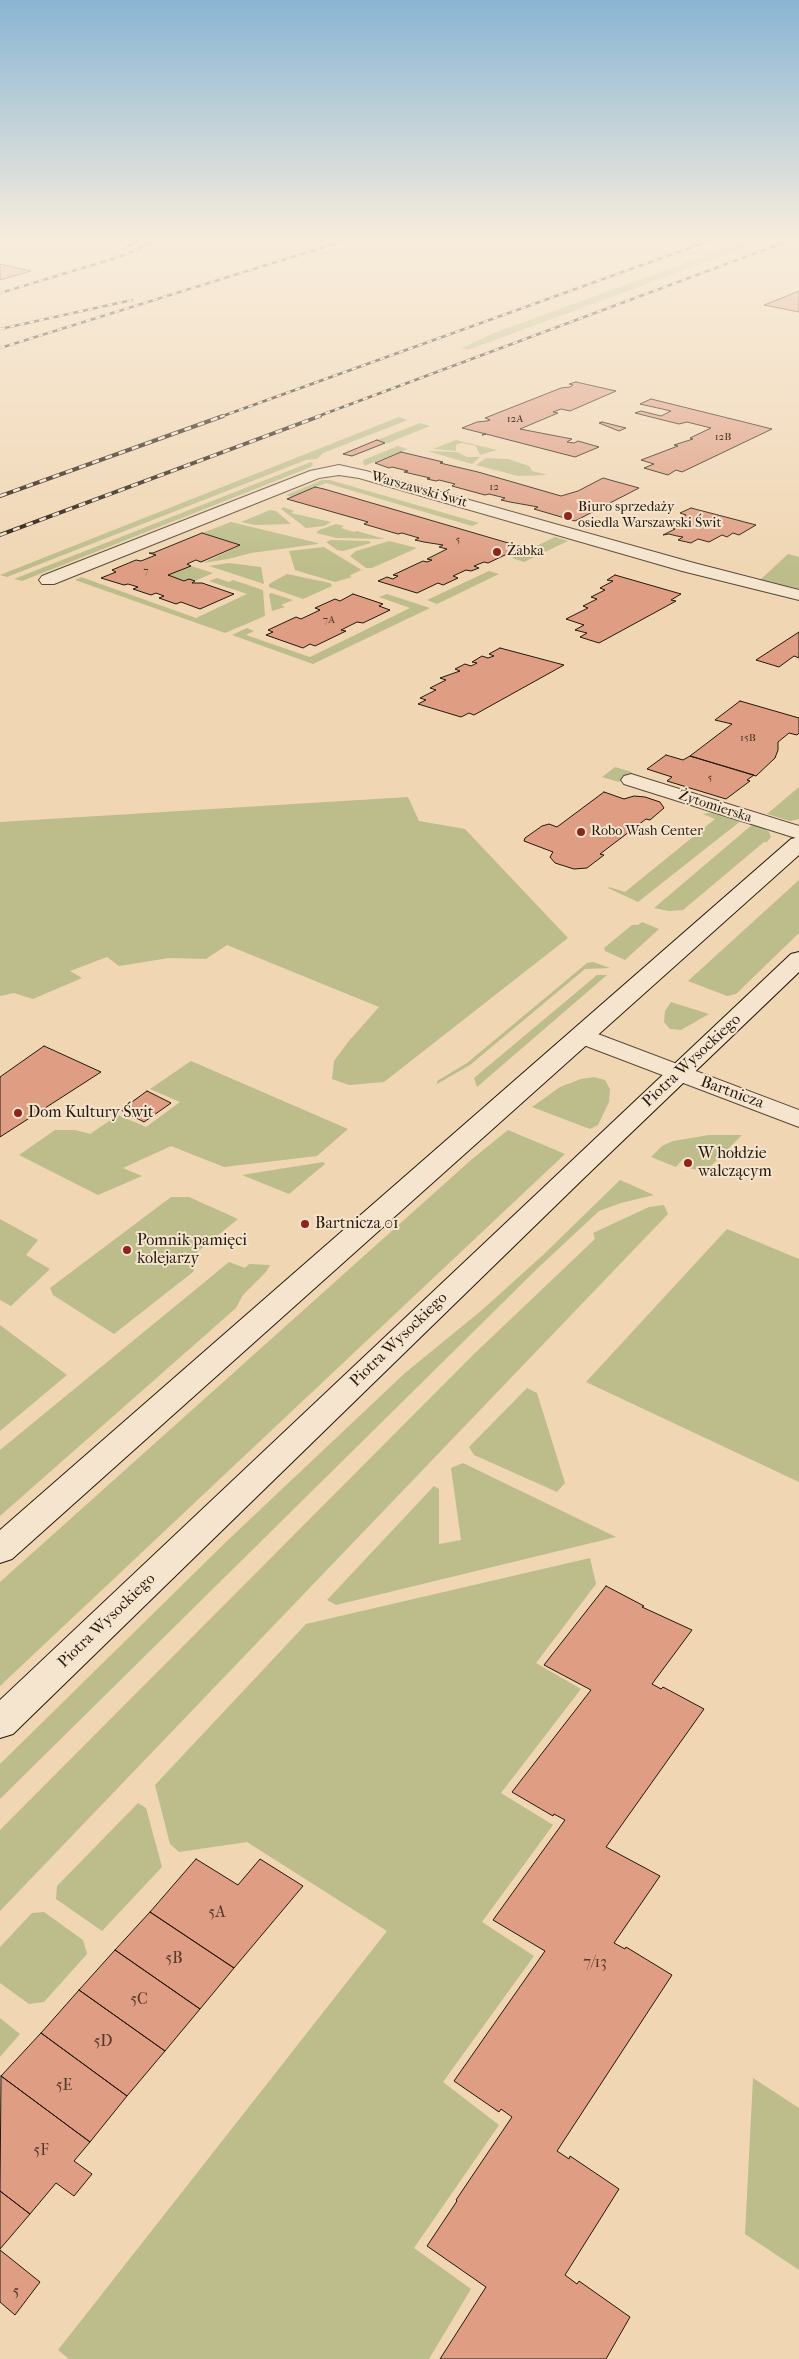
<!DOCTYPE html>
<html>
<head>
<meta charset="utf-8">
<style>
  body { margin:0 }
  canvas { display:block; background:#f0d6b3 }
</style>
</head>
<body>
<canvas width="799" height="2359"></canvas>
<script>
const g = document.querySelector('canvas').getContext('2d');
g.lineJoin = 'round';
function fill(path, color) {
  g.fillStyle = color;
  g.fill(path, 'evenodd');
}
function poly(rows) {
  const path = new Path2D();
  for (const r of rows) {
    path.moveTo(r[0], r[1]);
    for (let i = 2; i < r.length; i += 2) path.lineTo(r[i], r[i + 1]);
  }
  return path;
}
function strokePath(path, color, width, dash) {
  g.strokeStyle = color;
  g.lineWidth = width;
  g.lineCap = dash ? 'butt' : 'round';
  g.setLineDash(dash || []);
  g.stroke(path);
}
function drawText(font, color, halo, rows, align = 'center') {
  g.font = font + ' "IM FELL French Canon",serif';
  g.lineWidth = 4;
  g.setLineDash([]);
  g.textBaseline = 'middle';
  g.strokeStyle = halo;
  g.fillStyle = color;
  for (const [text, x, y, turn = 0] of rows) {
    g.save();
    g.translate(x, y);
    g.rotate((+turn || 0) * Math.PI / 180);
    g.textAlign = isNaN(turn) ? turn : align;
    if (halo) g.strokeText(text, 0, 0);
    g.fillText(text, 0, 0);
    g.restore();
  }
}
fill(poly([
  [754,238,771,238,468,350,462,348,494,333],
  [399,417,408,420,323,453,317,459,306,460,7,577,0,575],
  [420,423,430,426,388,443,377,440],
  [456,440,497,450,480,455,476,446,462,443,456,445,456,451,433,449],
  [398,446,408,449,364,466,363,460],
  [427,451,457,452,467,457,480,457,472,464],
  [486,458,508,459,529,466,532,471,548,475,518,476,476,465],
  [311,462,313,464,311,467,22,581,14,579],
  [322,480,330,480,479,523,472,526,326,483,292,497,286,495],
  [283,507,294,511,291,513,331,522,324,526,306,528,281,509],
  [270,510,276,511,291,524,255,525,241,522],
  [231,522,318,543,318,544,251,553,228,559,203,563,239,546,202,533],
  [336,524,344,526,341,528,354,532,357,531,385,539,337,538,316,533,319,530],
  [555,537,568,541,524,562,512,558],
  [331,540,369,541,371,543,343,551,337,550,326,542],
  [389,541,417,548,372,568,366,568,350,556,356,551],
  [324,547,365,572,361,570,349,576,352,577,335,582,295,570,289,551],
  [788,554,799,557,799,589,760,580],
  [229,563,261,567,264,584,209,566],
  [191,566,213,573,195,581,189,579,184,581,168,575],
  [489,571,499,574,437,604,427,600],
  [287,574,330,583,332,586,303,599,269,587,269,584],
  [81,577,196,618,247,594,209,581,217,578,229,582,233,580,263,590,265,616,225,633,75,580],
  [271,593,293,600,281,605,285,607,272,611,269,594],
  [387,594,430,608,313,664,232,635,247,628,254,631,246,635,310,657,410,608,379,597],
  [615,767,632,772,619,782,602,777],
  [799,787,799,819,790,821,767,814],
  [408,797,419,821,465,829,568,938,384,1082,349,1085,332,1079,334,1061,348,1042,379,1007,227,945,206,959,169,958,119,966,107,957,70,971,82,978,33,999,14,993,0,996,0,822],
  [713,812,742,820,638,902,608,888,609,887,625,892,715,819,703,814],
  [753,824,762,827,769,832,771,837,767,842,764,842,683,910,669,911,654,908],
  [799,880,799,933,736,994,727,996,688,981],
  [642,922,659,929,625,960,605,951,604,948,632,925,638,925],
  [593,962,610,968,585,969,470,1065,437,1084,437,1081,467,1063,587,963],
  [597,975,607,975,477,1087,474,1078],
  [671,1002,709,1014,681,1030,670,1029,664,1022,665,1011],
  [191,1061,348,1129,317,1156,224,1167,171,1146,123,1168,142,1176,98,1195,19,1155,55,1130,75,1130,90,1134,118,1115,146,1127,180,1102,150,1089],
  [594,1077,605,1080,610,1089,609,1102,598,1125,590,1129,532,1107,560,1087,581,1079],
  [508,1130,565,1154,0,1686,0,1582,471,1160],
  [709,1135,742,1135,713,1164,703,1171,688,1168,693,1162,683,1159,676,1167,651,1157,662,1146,673,1141],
  [323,1162,325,1164,289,1194,242,1175],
  [620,1180,654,1195,621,1203,599,1211,539,1267,0,1799,0,1764,228,1540,405,1373,482,1310,543,1255],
  [171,1197,189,1197,238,1219,185,1262,194,1270,193,1272,114,1334,53,1295,50,1288],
  [664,1205,668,1214,0,1911,0,1830,475,1353,595,1239,593,1233,649,1207],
  [0,1219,38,1240,26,1255,50,1269,11,1306,0,1300],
  [727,1229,799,1259,799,1482,586,1382],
  [229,1262,245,1268,249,1264,270,1265,266,1272,243,1295,236,1308,0,1516,0,1450],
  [0,1325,67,1375,0,1431],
  [527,1388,537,1393,565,1483,557,1492,474,1455,469,1447],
  [463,1463,616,1537,336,1605,327,1600,434,1486,439,1489,439,1544,461,1540,451,1468],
  [590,1558,596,1584,536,1663,581,1689,501,1793,553,1825,482,1922,534,1956,443,2082,499,2125,414,2248,471,2289,429,2359,69,2359,58,2350,387,1931,247,1842,179,1852,170,1844,155,1785,306,1624],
  [138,1803,146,1808,162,1867,102,1931,56,1899,57,1886],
  [44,1912,83,1940,87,1954,44,2002,29,2004,0,1983,0,1947,32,1913],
  [0,2018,20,2034,0,2057],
  [753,2078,799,2108,799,2270,745,2234]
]), '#bcbd8a');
const building = poly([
  [0,264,31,271,0,280,0,264],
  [799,291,799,312,764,305,782,298,799,291],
  [576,382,616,391,570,411,561,409,553,412,558,413,520,429,572,439,567,442,574,443,578,441,599,447,575,457,486,434,482,435,486,434,462,428,477,422,487,421,490,420,485,418,561,388,570,387,573,385,569,384,576,382],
  [651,399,744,422,772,429,682,472,676,470,668,475,644,468,654,464,641,460,678,446,674,445,693,439,690,438,711,428,687,422,679,424,635,413,641,411,661,416,671,411,640,404,651,399],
  [602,422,626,428,619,431,599,423,602,422],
  [377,440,385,443,352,456,343,454,377,440],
  [401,452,443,462,440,463,478,472,561,496,578,491,603,478,639,488,575,521,534,509,538,507,510,502,501,500,505,498,489,494,485,495,452,486,455,484,439,480,436,481,427,479,430,478,404,472,408,471,392,467,389,468,375,463,401,452],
  [315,487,324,489,522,547,488,563,484,562,474,566,479,568,471,571,466,570,453,576,458,578,443,585,438,583,417,593,378,581,387,577,393,579,398,576,393,575,423,561,427,562,432,560,427,559,447,549,439,547,443,545,424,542,415,540,419,538,402,533,398,534,364,524,368,522,287,499,315,487],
  [691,508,718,515,756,525,739,535,733,533,727,537,722,535,709,542,698,539,691,543,678,540,683,537,677,536,669,534,663,535,675,529,664,526,686,515,680,513,691,508],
  [202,533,240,545,201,562,196,560,187,564,191,566,168,575,184,581,189,579,195,581,192,583,202,583,234,594,200,609,181,602,176,604,159,598,164,596,156,593,151,595,133,589,138,587,128,584,124,585,101,578,116,572,112,570,136,560,141,561,156,555,149,553,153,553,202,533],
  [615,575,681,594,671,600,676,601,599,643,580,637,587,633,575,630,584,625,566,619,588,608,583,606,597,599,591,597,605,590,600,588,613,581,607,580,615,575],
  [353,594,383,604,379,606,390,610,363,623,357,622,341,630,346,631,315,646,310,644,303,648,266,635,273,632,268,630,296,617,301,619,320,610,315,608,335,599,340,601,353,594],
  [799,632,799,658,794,656,779,667,756,660,799,632],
  [500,648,564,665,474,715,469,713,461,717,418,704,426,700,420,698,436,690,430,688,446,680,440,678,460,671,455,669,465,664,471,666,477,663,472,662,482,656,488,658,494,656,489,654,500,648],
  [740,701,799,718,799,733,797,735,789,733,778,742,778,750,775,758,756,776,690,756,732,724,715,720,740,701],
  [666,755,683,760,690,756,754,775,747,780,750,781,726,799,667,781,672,777,647,769,666,755],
  [604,792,624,799,634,796,645,797,660,802,664,808,650,820,646,819,600,854,604,855,587,868,574,869,555,863,550,857,553,852,524,841,525,838,542,826,549,824,557,827,604,792],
  [44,1046,101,1072,0,1137,0,1077,44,1046],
  [147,1091,171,1103,144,1122,121,1110,147,1091],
  [606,1586,644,1606,642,1607,692,1630,652,1684,661,1689,663,1687,704,1709,606,1847,660,1876,614,1943,625,1949,626,1947,672,1975,557,2151,569,2159,570,2156,619,2189,565,2275,577,2284,579,2281,630,2317,606,2359,440,2359,486,2287,427,2246,457,2201,456,2200,512,2117,501,2109,499,2112,454,2081,545,1951,493,1920,565,1820,554,1814,553,1816,512,1792,591,1690,544,1665,606,1586],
  [196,1859,238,1885,260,1859,303,1886,234,1968,150,1912,196,1859],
  [150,1912,234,1968,200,2009,115,1950,150,1912],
  [115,1950,200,2009,165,2051,79,1990,115,1950],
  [79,1990,165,2051,127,2096,41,2033,79,1990],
  [41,2033,127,2096,90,2142,1,2076,41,2033],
  [1,2076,90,2142,74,2161,92,2174,74,2196,56,2183,30,2214,0,2191,1,2076],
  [0,2191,30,2214,0,2249,0,2191],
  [0,2250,40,2282,15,2315,0,2302,0,2250]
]);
fill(building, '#df9e84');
strokePath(building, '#23180b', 1);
const street = poly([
  [339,465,366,471,694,563,799,590,799,600,682,571,359,478,339,475,319,478,54,584,42,584,39,580,42,576,310,471,339,465],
  [631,774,799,826,799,839,624,784,621,780,624,776,631,774],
  [582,1028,799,1110,799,1127,573,1041,569,1036,573,1031,582,1028]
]);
const secondary = poly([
  [799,837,799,855,12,1559,0,1563,0,1530,791,839,799,837],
  [799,952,799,972,585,1177,13,1734,0,1738,0,1700,791,954,799,952]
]);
strokePath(street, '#564835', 2);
strokePath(secondary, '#23180b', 2);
fill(street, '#f5e4ce');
fill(secondary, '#f5e4ce');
const railFar1 = poly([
  [123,249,142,238],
  [0,293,119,257,162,238],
  [0,329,132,300],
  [0,348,353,238],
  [220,417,717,238],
  [316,417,796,238]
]);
const rail = poly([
  [0,496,223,416],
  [0,535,320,416]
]);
strokePath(railFar1, '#23180b', 2.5);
strokePath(rail, '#23180b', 4);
strokePath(railFar1, '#f5e4ce', 2, [5]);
strokePath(rail, '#f5e4ce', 2.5, [7]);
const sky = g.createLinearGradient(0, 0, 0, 569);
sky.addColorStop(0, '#89b5d3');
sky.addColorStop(0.42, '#f8eddd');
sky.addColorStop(1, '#f8eddd00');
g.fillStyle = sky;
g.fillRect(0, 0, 799, 569);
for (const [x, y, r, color] of [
  [568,516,5,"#8f2418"],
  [497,552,5,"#8f2418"],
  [581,832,5,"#8f2418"],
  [18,1113,5,"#8f2418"],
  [688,1163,5,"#8f2418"],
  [305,1224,5,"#8f2418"],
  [127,1250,5,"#8f2418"]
]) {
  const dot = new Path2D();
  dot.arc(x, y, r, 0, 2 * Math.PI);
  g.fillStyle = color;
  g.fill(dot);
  strokePath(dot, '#f5e4ce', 2);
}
drawText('11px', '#523a29', null, [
  ["12A",515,419],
  ["12B",723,437],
  ["12",494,487],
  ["5",458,540],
  ["7",146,571],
  ["7A",329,620],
  ["15B",748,738],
  ["5",710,778]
]);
drawText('14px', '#23180b', '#f5e4ce', [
  ["Warszawski Świt",419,490,16],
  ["Żytomierska",715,807,18]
]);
drawText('14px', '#23180b', '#f5e4ce', [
  ["Biuro sprzedaży",578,508],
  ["osiedla Warszawski Świt",578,524],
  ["Żabka",507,552],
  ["Robo Wash Center",591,832]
], 'left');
drawText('16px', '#23180b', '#f5e4ce', [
  ["Piotra Wysockiego",692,1061,-43],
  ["Bartnicza",732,1093,20],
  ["Piotra Wysockiego",399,1340,-44],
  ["Piotra Wysockiego",107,1621,-44]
]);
drawText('16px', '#23180b', '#f5e4ce', [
  ["Dom Kultury Świt",28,1113],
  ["W hołdzie",698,1154],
  ["walczącym",698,1172],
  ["Bartnicza 01",315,1224],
  ["Pomnik pamięci",137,1241],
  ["kolejarzy",137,1259]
], 'left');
drawText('16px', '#523a29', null, [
  ["5A",217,1913],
  ["5B",174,1959],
  ["7/13",595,1963],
  ["5C",139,2000],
  ["5D",103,2042],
  ["5E",64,2086],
  ["5F",41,2151],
  ["5",16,2292]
]);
</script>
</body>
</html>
